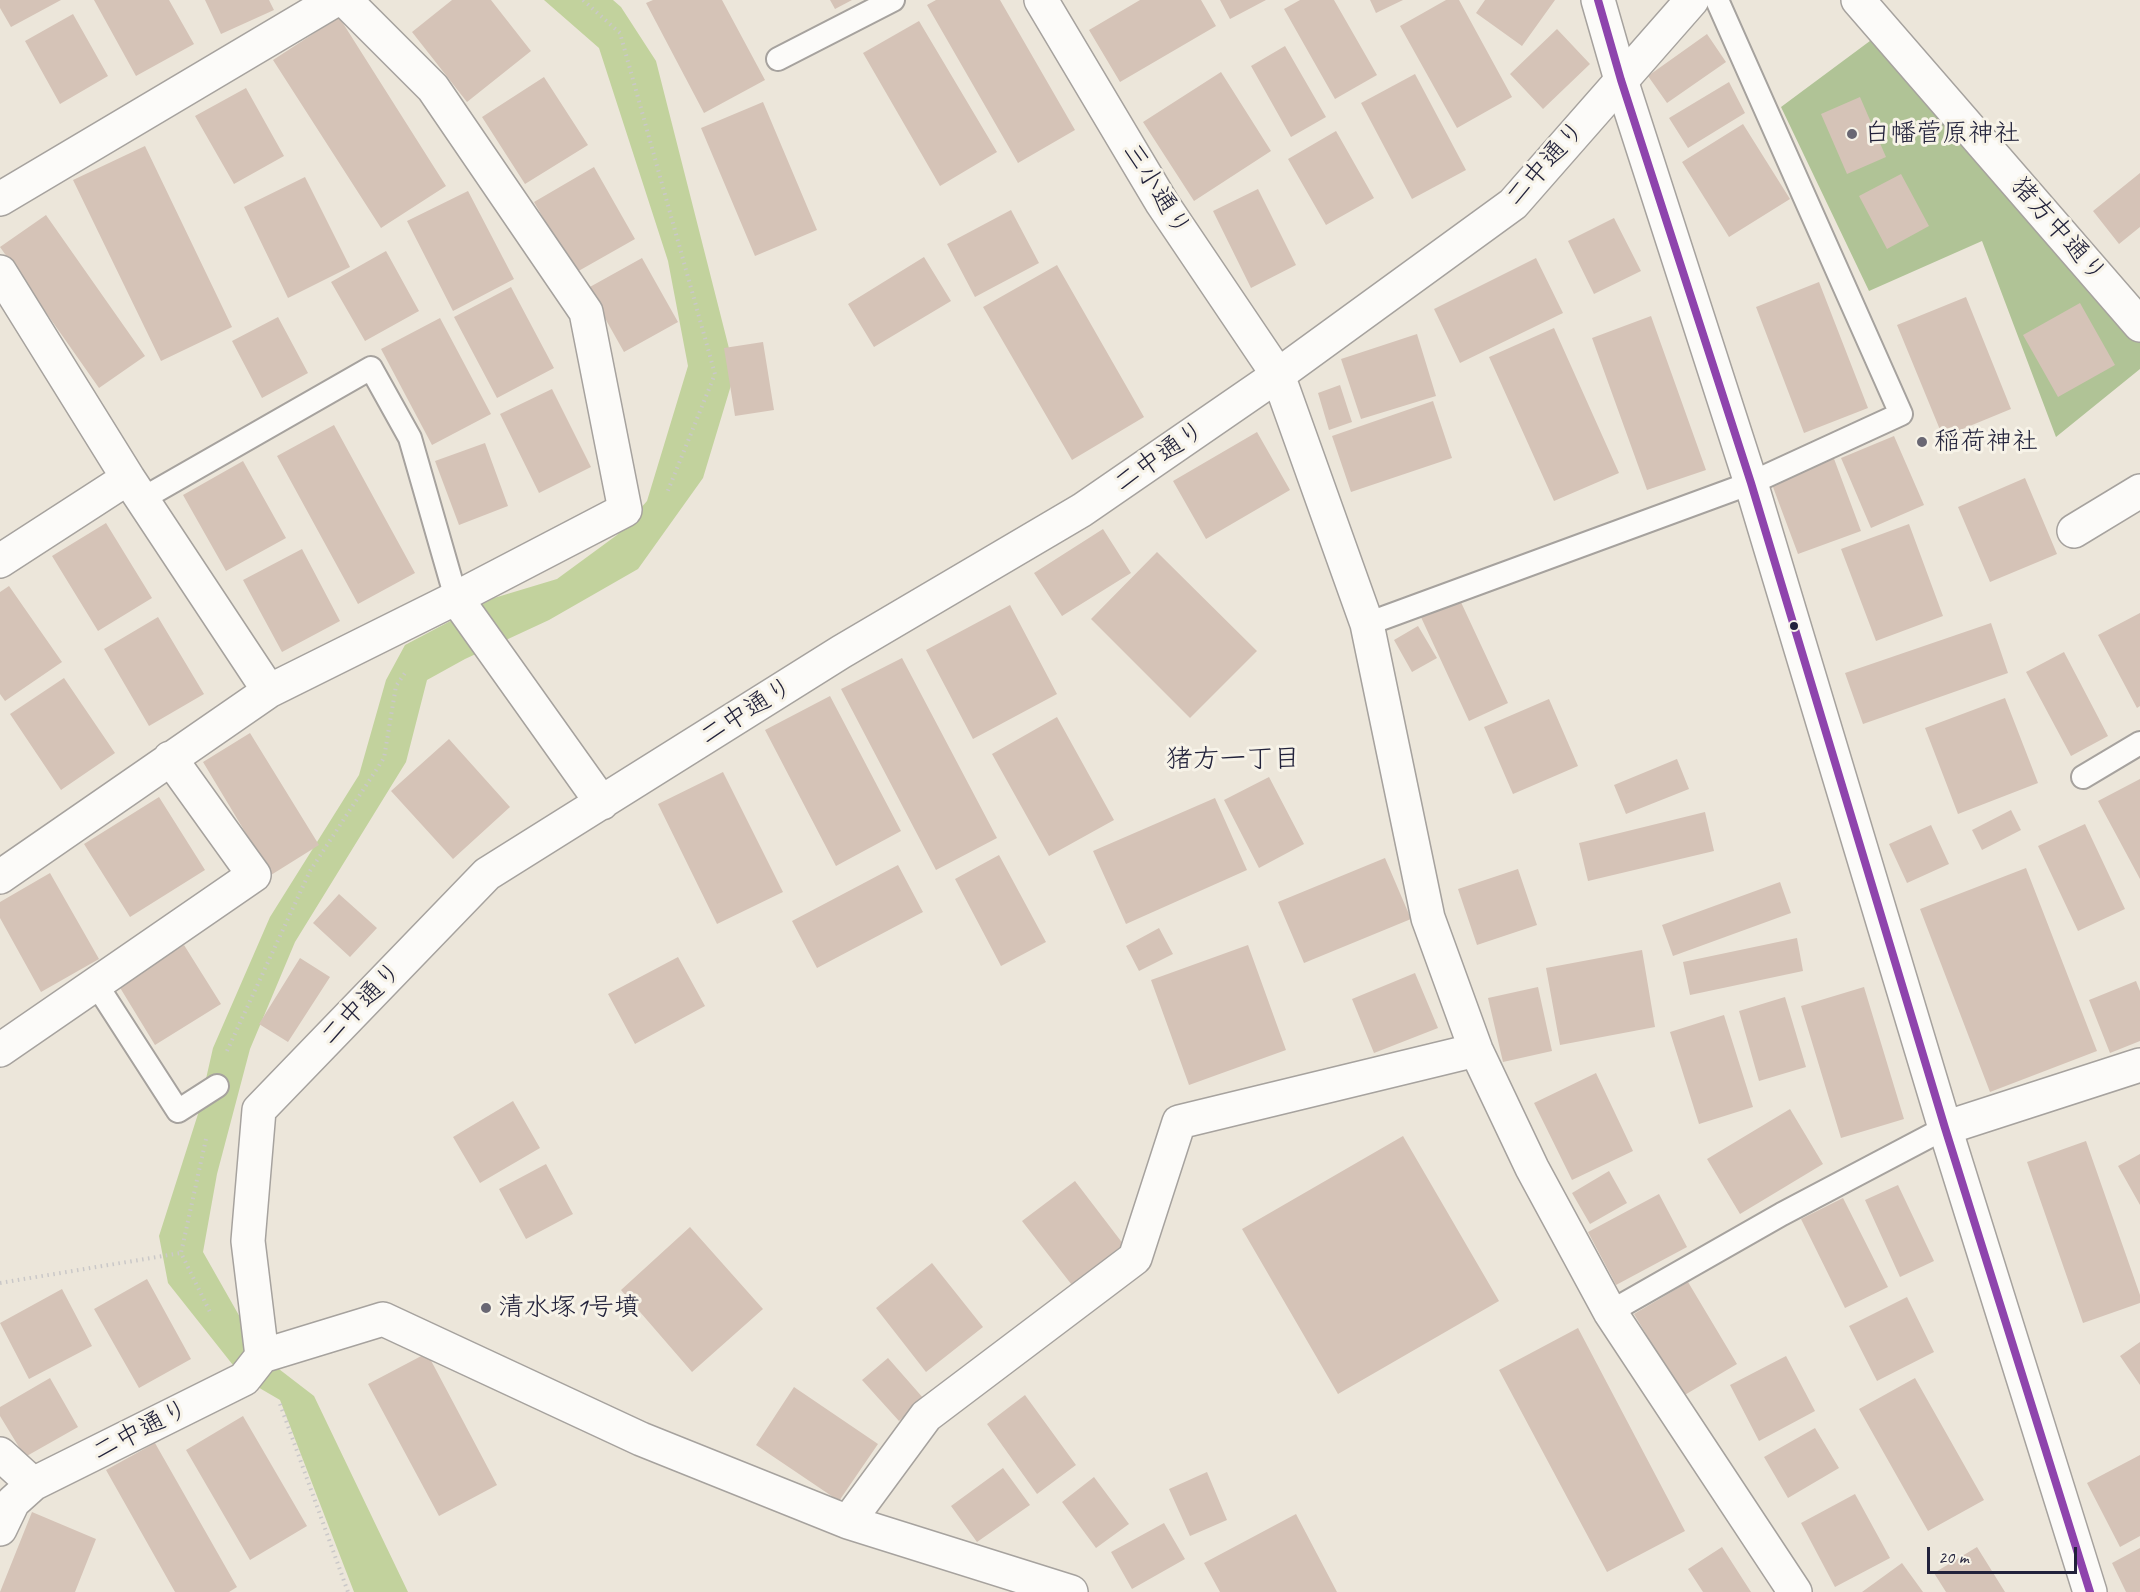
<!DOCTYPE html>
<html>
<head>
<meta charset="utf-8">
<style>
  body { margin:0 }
  #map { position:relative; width:2140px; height:1592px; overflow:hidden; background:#ece6da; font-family:Caveat,sans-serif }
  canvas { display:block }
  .scale { position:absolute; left:1927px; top:1547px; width:150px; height:27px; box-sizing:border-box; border:3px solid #22223b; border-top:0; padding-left:8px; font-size:18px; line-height:21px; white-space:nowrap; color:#22223b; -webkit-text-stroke:4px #f7f3e8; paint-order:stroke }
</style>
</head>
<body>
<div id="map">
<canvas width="2140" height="1592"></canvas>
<div class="scale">20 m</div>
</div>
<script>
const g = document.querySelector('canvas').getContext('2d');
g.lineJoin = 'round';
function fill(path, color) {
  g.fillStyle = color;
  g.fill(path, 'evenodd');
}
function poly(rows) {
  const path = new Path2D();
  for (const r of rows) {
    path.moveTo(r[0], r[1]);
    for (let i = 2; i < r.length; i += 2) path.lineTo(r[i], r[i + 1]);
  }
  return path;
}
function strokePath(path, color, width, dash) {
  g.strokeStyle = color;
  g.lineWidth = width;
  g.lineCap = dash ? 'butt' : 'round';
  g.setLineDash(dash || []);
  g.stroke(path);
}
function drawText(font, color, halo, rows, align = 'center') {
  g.font = font + ' Caveat,"Klee One",sans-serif';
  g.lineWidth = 6;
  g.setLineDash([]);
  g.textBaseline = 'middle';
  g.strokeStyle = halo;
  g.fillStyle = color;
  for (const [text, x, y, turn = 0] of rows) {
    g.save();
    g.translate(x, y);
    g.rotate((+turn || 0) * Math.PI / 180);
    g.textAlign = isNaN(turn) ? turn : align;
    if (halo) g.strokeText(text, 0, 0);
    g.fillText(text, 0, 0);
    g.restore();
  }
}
fill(poly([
  [544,0,613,0,621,7,656,61,735,372,703,478,638,569,549,620,465,659,427,680,406,762,295,942,250,1049,217,1174,203,1252,262,1356,314,1396,408,1592,354,1592,280,1400,244,1379,168,1283,159,1236,198,1114,213,1048,270,917,359,775,386,680,405,645,494,598,557,579,617,535,647,501,688,366,668,261,599,48]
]), '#c2d29d');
fill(poly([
  [1878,35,2140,335,2140,369,2056,437,1982,241,1869,291,1781,107]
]), '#b0c396');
fill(poly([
  [0,0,61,0,11,27,0,8],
  [94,0,169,0,194,44,136,76],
  [205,0,269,0,274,10,221,34],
  [452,0,491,0,531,51,467,102,412,32],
  [653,0,722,0,765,80,704,113,646,3],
  [830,0,852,0,835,9],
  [936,0,1000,0,1075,130,1018,163,927,5],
  [1140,0,1201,0,1216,26,1120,82,1089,30],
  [1220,0,1266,0,1230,19],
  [1300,0,1334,0,1377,75,1335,99,1284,9],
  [1370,0,1403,0,1376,13],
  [1446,0,1459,0,1512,97,1457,128,1400,26],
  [1485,0,1555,0,1522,46,1476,13],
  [73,14,108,76,60,104,25,41],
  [339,17,446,186,381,228,273,60],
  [919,21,997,152,940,186,863,53],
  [1557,29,1590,64,1543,109,1510,74],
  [1707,34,1726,62,1667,103,1648,76],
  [1285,46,1326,117,1291,137,1251,66],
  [1221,72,1271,151,1194,201,1143,122],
  [1415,74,1466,170,1412,199,1361,103],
  [544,77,588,145,525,184,482,117],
  [1729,82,1745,113,1688,148,1669,118],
  [246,88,284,156,234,184,195,116],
  [1860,97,1886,157,1847,174,1821,114],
  [763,102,817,230,755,256,701,128],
  [1743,124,1790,199,1729,237,1682,162],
  [1336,131,1374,198,1326,225,1288,159],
  [145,146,232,327,161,361,73,180],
  [594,167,635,239,575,273,534,202],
  [2140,173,2140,227,2119,244,2093,211],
  [1901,174,1929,226,1887,249,1859,196],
  [305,177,350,267,288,298,244,207],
  [1258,189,1296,265,1251,288,1213,211],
  [468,191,514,279,453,311,407,221],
  [1011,210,1039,263,975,297,947,244],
  [46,215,145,356,99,388,0,247],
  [1614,218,1641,271,1594,294,1568,241],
  [386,251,419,311,365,341,331,282],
  [924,257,951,301,874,347,848,304],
  [642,258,678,322,624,352,588,288],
  [1536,258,1563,313,1460,363,1434,309],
  [1057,265,1144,417,1072,460,983,307],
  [1819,282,1868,408,1804,433,1756,307],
  [511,287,554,368,497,398,454,317],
  [1966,297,2011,409,1943,437,1897,325],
  [2080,303,2115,365,2058,397,2023,335],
  [1651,316,1706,470,1647,490,1592,338],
  [278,317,308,373,262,398,232,341],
  [440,318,491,414,432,445,381,349],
  [1554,328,1619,473,1554,501,1489,357],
  [1417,334,1436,396,1361,419,1341,359],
  [763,342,774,410,735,416,724,348],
  [1340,385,1352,422,1329,430,1318,393],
  [552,389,591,467,539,493,500,414],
  [1433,401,1452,458,1351,492,1332,436],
  [334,425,415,573,358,604,277,456],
  [1257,432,1290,490,1206,539,1173,481],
  [1894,436,1924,505,1871,528,1841,458],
  [485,443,508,506,459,525,435,461],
  [1833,456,1861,531,1798,554,1770,479],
  [243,461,286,538,226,571,183,495],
  [2025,478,2057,554,1990,582,1958,507],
  [106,523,152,598,98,631,52,556],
  [1909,524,1943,616,1876,641,1841,549],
  [1103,529,1131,573,1062,616,1034,573],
  [302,549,340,621,282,652,243,580],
  [1157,552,1257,651,1190,718,1091,619],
  [9,586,62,662,5,701,0,694,0,592],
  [1459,598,1508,703,1469,721,1420,615],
  [1010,605,1057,694,973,739,926,650],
  [2140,613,2140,706,2137,708,2098,635],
  [158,617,204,694,149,726,104,649],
  [1991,623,2008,673,1863,724,1845,673],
  [1418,626,1437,658,1412,672,1394,640],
  [2064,652,2108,736,2071,756,2026,672],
  [902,658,997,838,936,870,841,689],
  [64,678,115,753,61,790,10,714],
  [830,696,901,831,836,866,765,730],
  [2005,698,2038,783,1958,814,1925,728],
  [1549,699,1578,766,1513,794,1484,727],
  [1057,717,1114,820,1049,856,992,754],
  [250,733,319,845,271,875,203,762],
  [449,739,510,807,453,859,391,791],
  [1677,759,1689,789,1626,814,1614,785],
  [723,772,783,892,717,924,658,804],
  [1269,777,1304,844,1259,868,1224,800],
  [2140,779,2140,879,2098,801],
  [159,797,205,870,130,917,84,844],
  [1215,798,1247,870,1126,924,1093,851],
  [2011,810,2021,830,1982,850,1972,830],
  [1705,812,1714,851,1588,881,1579,843],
  [2085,824,2125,909,2078,931,2038,846],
  [1931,825,1949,864,1907,883,1889,844],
  [999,855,1046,942,1001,966,955,879],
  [1385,858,1411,919,1304,963,1278,902],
  [898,865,923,912,817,968,792,921],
  [2026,868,2097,1051,1990,1092,1920,909],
  [1518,869,1537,925,1477,945,1458,889],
  [50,873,99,959,41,992,0,918,0,902],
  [1780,882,1791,913,1673,956,1662,925],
  [339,894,377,928,350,957,313,923],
  [1159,928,1173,954,1139,971,1126,946],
  [1797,938,1803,971,1690,995,1683,962],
  [184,945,221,1004,155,1045,119,986],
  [1248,945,1286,1050,1189,1085,1151,980],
  [1642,950,1655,1027,1560,1045,1546,968],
  [678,957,705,1006,635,1044,608,994],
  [300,958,330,977,288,1042,259,1024],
  [1415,973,1438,1028,1374,1053,1352,999],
  [2136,981,2140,991,2140,1041,2110,1053,2089,1000],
  [1538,987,1552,1051,1503,1062,1488,998],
  [1864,987,1904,1119,1841,1138,1801,1006],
  [1785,997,1806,1067,1759,1081,1739,1011],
  [1724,1015,1753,1107,1699,1124,1670,1032],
  [1596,1073,1633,1151,1572,1180,1534,1103],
  [513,1101,540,1148,480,1183,453,1137],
  [1790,1109,1823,1164,1740,1214,1707,1159],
  [1403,1136,1499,1301,1338,1394,1242,1229],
  [2086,1141,2140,1295,2140,1303,2083,1323,2027,1162],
  [2140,1154,2140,1205,2118,1166],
  [546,1164,573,1214,526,1239,499,1189],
  [1609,1171,1627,1203,1590,1224,1572,1193],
  [1075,1181,1127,1249,1075,1289,1022,1221],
  [1898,1185,1934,1261,1900,1277,1865,1200],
  [1659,1194,1687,1247,1616,1285,1588,1232],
  [1843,1198,1888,1287,1845,1308,1801,1219],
  [690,1227,763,1309,692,1372,621,1290],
  [932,1263,983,1327,926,1372,876,1308],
  [147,1279,191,1359,139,1388,94,1309],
  [1688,1282,1737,1364,1683,1396,1634,1314],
  [62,1289,92,1346,29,1379,0,1323],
  [1907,1297,1934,1352,1877,1381,1849,1326],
  [1578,1328,1685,1531,1607,1572,1499,1370],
  [2140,1342,2140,1385,2120,1356],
  [427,1353,497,1485,439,1516,368,1384],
  [1786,1356,1815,1411,1759,1441,1730,1385],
  [888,1358,924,1399,899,1421,862,1380],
  [50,1378,78,1427,25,1457,0,1416,0,1407],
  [1915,1378,1984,1500,1928,1531,1859,1409],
  [794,1387,878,1444,839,1501,756,1445],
  [1025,1395,1076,1465,1037,1494,987,1424],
  [243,1416,307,1526,250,1560,186,1450],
  [1815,1428,1839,1468,1788,1498,1764,1457],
  [155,1443,237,1587,229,1592,175,1592,106,1470],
  [2140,1455,2140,1536,2120,1547,2087,1483],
  [1003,1468,1030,1505,977,1542,951,1506],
  [1207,1472,1227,1520,1190,1536,1169,1489],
  [1094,1477,1129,1524,1096,1548,1062,1502],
  [1855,1494,1890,1558,1835,1587,1801,1523],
  [32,1512,96,1539,75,1592,0,1592],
  [1296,1514,1337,1592,1220,1592,1204,1563],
  [1164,1523,1185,1559,1132,1589,1111,1552],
  [1722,1547,1751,1592,1703,1592,1688,1569],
  [1977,1547,2005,1592,1946,1592,1934,1573],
  [2140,1548,2140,1592,2126,1592,2112,1563],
  [1902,1563,1923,1592,1862,1592]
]), '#d5c3b7');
const lane = poly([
  [778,59,893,0],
  [142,499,371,368,410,438,456,598],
  [1367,624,1751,483,1901,414,1717,0],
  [2083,777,2140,743],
  [96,984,178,1111,217,1086],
  [1610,1312,1782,1214,1945,1128]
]);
const street = poly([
  [1041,0,1162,203,1278,375,1367,624,1428,918,1476,1050,1532,1168,1610,1312,1795,1592],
  [1858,0,2140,325],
  [0,199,335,0],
  [0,272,128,478,269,691],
  [2074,531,2140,491],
  [0,561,128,478],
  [456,598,602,803],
  [0,877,269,691,456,598,625,510,586,312,433,88,345,0],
  [0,1050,254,875,170,758],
  [1945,1128,2140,1065],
  [262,1356,383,1319,641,1439,848,1522,1071,1592],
  [0,1454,33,1484],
  [848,1522,926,1416,1135,1258,1179,1122,1476,1050],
  [0,1529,13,1502,33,1484,244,1379,262,1356,248,1241,259,1110,487,874,841,652,1082,510,1278,375,1513,204,1692,0]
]);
const primary = poly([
  [1598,0,1621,80,1751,483,1945,1128,2090,1592]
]);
strokePath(lane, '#a6a29e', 26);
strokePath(street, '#a6a29e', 36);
strokePath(primary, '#a6a29e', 36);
strokePath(poly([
  [583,0,620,33,715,374,667,493],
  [227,1051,310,871,384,758,396,686,405,673],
  [206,1139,181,1253,211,1314],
  [0,1283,181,1253],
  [280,1404,348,1592]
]), '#cac8c8', 4, [1.5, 4.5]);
strokePath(lane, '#fcfbf9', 22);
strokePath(street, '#fcfbf9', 33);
strokePath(primary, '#fcfbf9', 33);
strokePath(poly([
  [1598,0,1621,80,1751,483,1945,1128,2090,1592]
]), '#8e44ad', 8);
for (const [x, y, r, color] of [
  [1852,134,6,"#696773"],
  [1922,442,6,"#696773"],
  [1794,626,5,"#22223b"],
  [486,1308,6,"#696773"]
]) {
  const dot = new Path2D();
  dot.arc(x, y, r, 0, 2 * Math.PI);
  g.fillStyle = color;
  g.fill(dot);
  strokePath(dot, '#f7f3e8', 2);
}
drawText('26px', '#22223b', '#f7f3e8', [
  ["白幡菅原神社",1864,134],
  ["稲荷神社",1934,442],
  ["清水塚1号墳",498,1308]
], 'left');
drawText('26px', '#22223b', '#f7f3e8', [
  ["二中通り",1546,164,-48],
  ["三小通り",1156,190,58],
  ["猪方中通り",2058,230,49],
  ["二中通り",1160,457,-35],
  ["二中通り",747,712,-32],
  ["二中通り",362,1004,-46],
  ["二中通り",141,1431,-27]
]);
drawText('27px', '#22223b', '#f7f3e8', [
  ["猪方一丁目",1233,760]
]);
</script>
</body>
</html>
